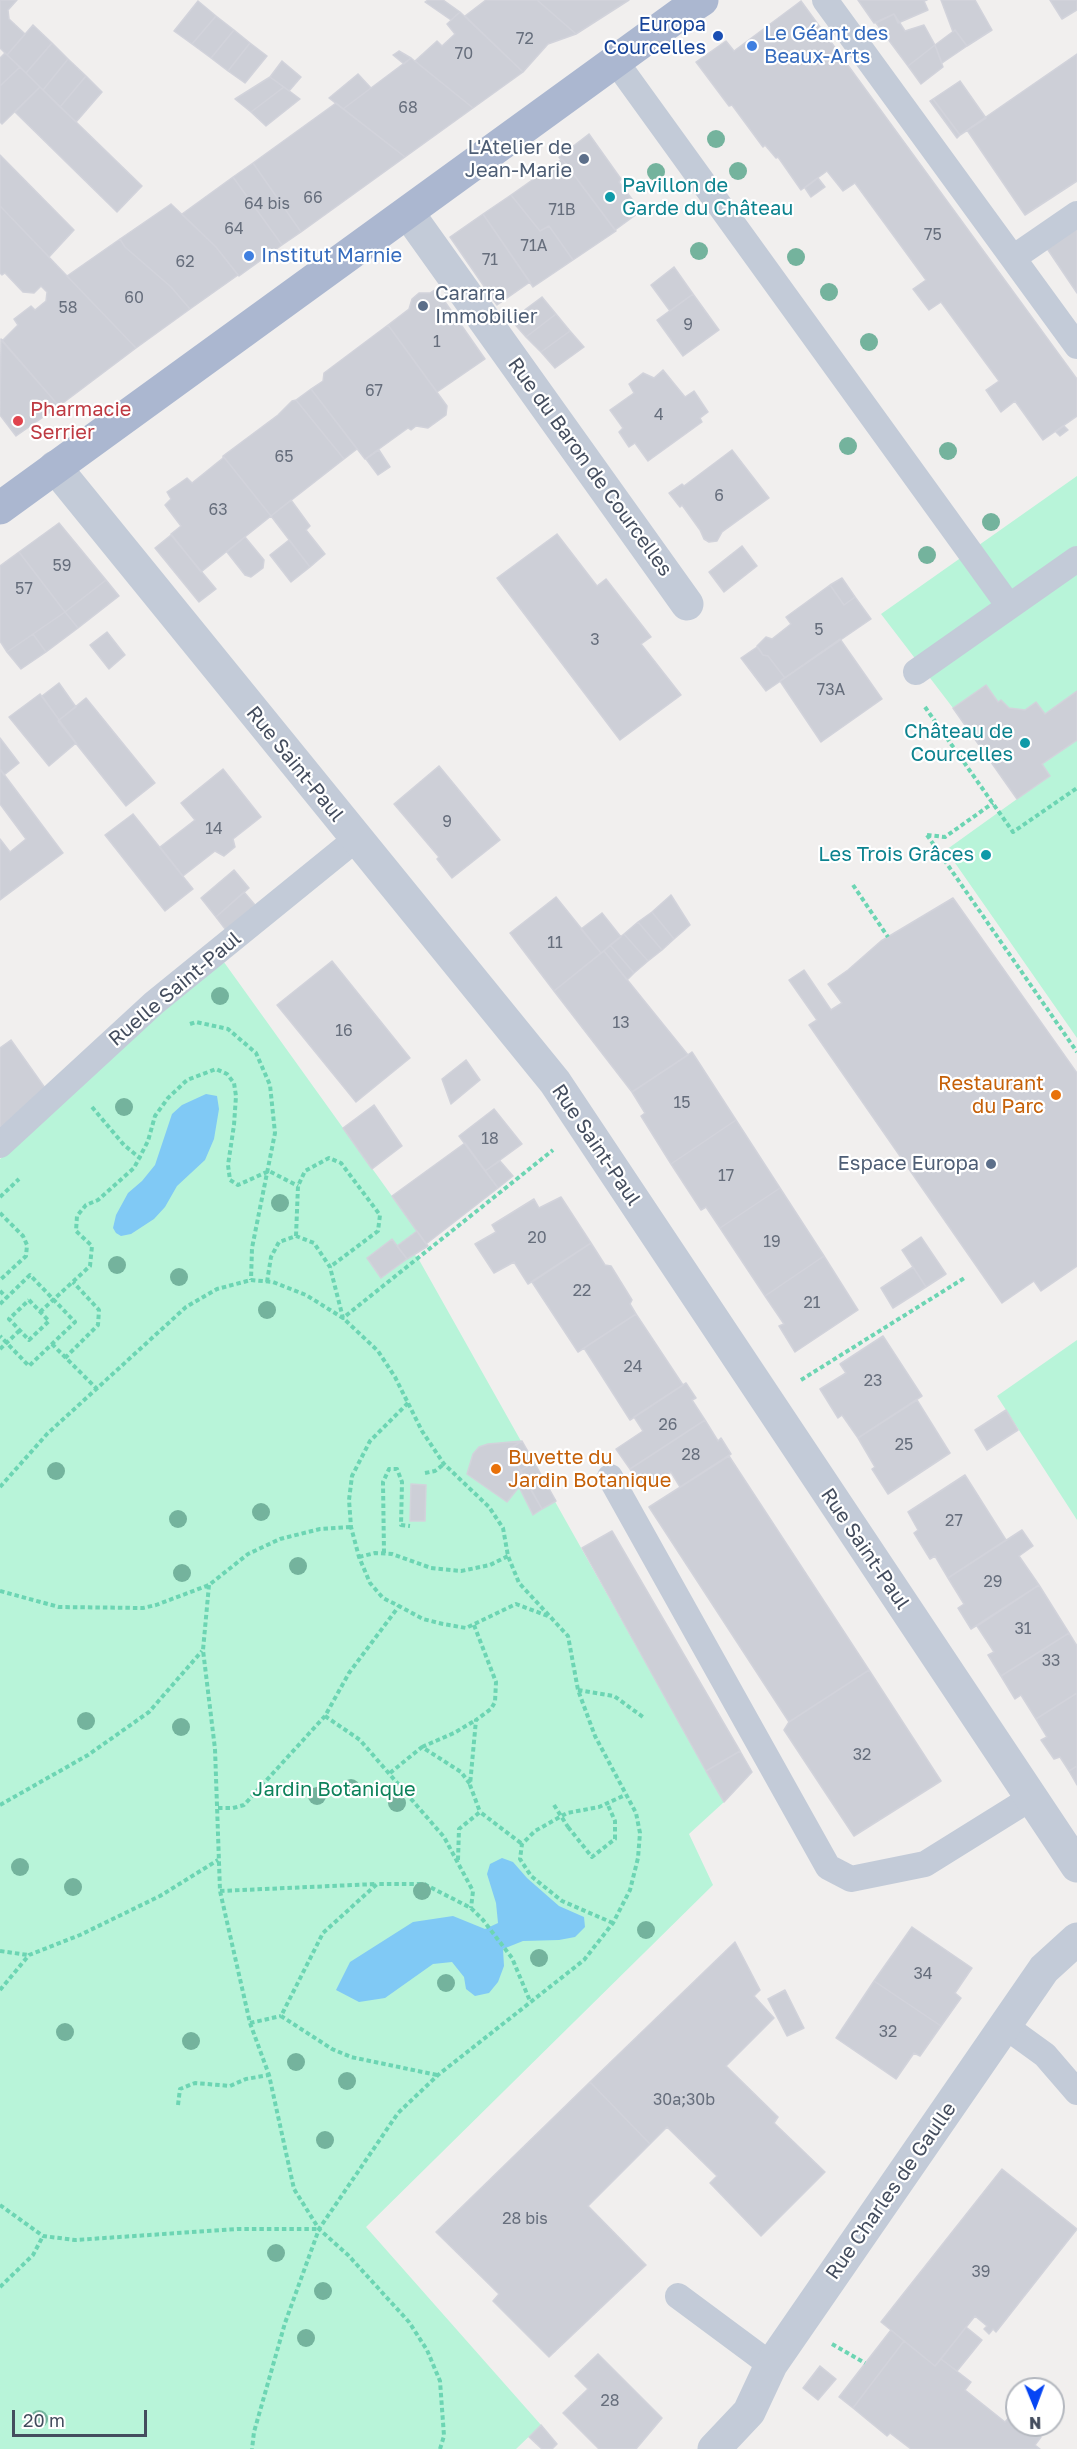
<!DOCTYPE html>
<html>
<head>
<meta charset="utf-8">
<style>
  body { margin:0 }
  #map { position:relative; width:1077px; height:2449px; overflow:hidden; background:#f1efee; font-family:"Golos Text",sans-serif }
  canvas { display:block }
  .north { position:absolute; left:1005px; top:2377px; width:60px; height:60px; box-sizing:border-box; background:#fff; border:2px solid #b4b8bf; border-radius:50%; rotate:179deg; font-size:16px; font-weight:700; line-height:24px; text-align:center; color:#444d5e }
  .north::after { content:''; display:block; margin:auto; width:21px; height:27px; background:#0545f4; clip-path:polygon(50% 0,100% 100%,50% 72%,0 100%) }
  .scale { position:absolute; left:12px; top:2410px; width:135px; height:27px; box-sizing:border-box; border:3px solid #444d5e; border-top:0; padding-left:8px; font-size:18px; line-height:21px; white-space:nowrap; color:#444d5e; -webkit-text-stroke:4px #fff; paint-order:stroke }
</style>
</head>
<body>
<div id="map">
<canvas width="1077" height="2449"></canvas>
<div class="north">N</div>
<div class="scale">20 m</div>
</div>
<script>
const g = document.querySelector('canvas').getContext('2d');
g.lineJoin = 'round';
function fill(path, color) {
  g.fillStyle = color;
  g.fill(path, 'evenodd');
}
function poly(rows) {
  const path = new Path2D();
  for (const r of rows) {
    path.moveTo(r[0], r[1]);
    for (let i = 2; i < r.length; i += 2) path.lineTo(r[i], r[i + 1]);
  }
  return path;
}
function strokePath(path, color, width, dash) {
  g.strokeStyle = color;
  g.lineWidth = width;
  g.lineCap = dash ? 'butt' : 'round';
  g.setLineDash(dash || []);
  g.stroke(path);
}
function drawText(font, color, halo, rows, align = 'center') {
  g.font = font + ' "Golos Text",sans-serif';
  g.lineWidth = 4.5;
  g.setLineDash([]);
  g.textBaseline = 'middle';
  g.strokeStyle = halo;
  g.fillStyle = color;
  for (const [text, x, y, turn = 0] of rows) {
    g.save();
    g.translate(x, y);
    g.rotate((+turn || 0) * Math.PI / 180);
    g.textAlign = isNaN(turn) ? turn : align;
    if (halo) g.strokeText(text, 0, 0);
    g.fillText(text, 0, 0);
    g.restore();
  }
}
fill(poly([
  [1077,476,1077,1038,946,850,1017,799,953,708,881,614],
  [221,958,417,1231,397,1246,392,1239,367,1258,381,1278,414,1254,418,1258,724,1802,689,1834,713,1885,366,2227,541,2425,516,2449,0,2449,0,1159,170,1000],
  [1077,1340,1077,1520,997,1396]
]), '#b8f4d9');
fill(poly([
  [206,1094,217,1096,219,1109,214,1139,205,1160,177,1186,165,1207,154,1219,131,1234,121,1236,116,1233,113,1228,116,1215,128,1193,142,1181,155,1165,172,1114,182,1105],
  [502,1858,513,1862,527,1878,559,1906,584,1917,585,1927,575,1937,559,1940,523,1941,503,1949,504,1966,498,1982,489,1993,475,1996,466,1989,464,1977,452,1962,433,1964,385,1998,359,2002,336,1990,350,1962,413,1922,453,1916,485,1929,498,1923,496,1903,487,1874,490,1864]
]), '#80c9f5');
const building = poly([
  [0,0,17,0,8,10,9,19,25,34,7,55,0,48,0,0],
  [428,0,443,0,460,12,451,20,425,2,428,0],
  [486,0,537,0,576,34,548,44,523,72,465,16,486,0],
  [537,0,629,0,576,34,537,0],
  [858,0,927,0,924,1,928,10,898,23,894,14,874,23,858,0],
  [941,0,975,0,992,30,967,46,955,30,953,32,941,0],
  [1050,0,1077,0,1077,10,1062,19,1050,0],
  [198,1,216,16,192,44,174,31,198,1],
  [801,1,1077,379,1077,416,1043,440,1015,401,1001,412,986,390,999,381,941,302,929,310,913,289,926,280,855,183,843,191,827,171,801,190,778,157,776,158,765,145,763,147,732,105,729,106,696,62,726,41,734,51,801,1],
  [460,12,523,72,473,108,415,61,437,41,442,46,455,34,447,24,460,12],
  [894,14,905,31,924,25,935,45,908,66,876,23,894,14],
  [216,16,234,30,211,58,192,44,216,16],
  [33,25,52,43,26,73,7,55,33,25],
  [234,30,250,43,228,71,211,58,234,30],
  [955,30,967,46,942,63,935,45,955,30],
  [52,43,68,59,43,90,26,73,52,43],
  [250,43,267,56,245,83,228,71,250,43],
  [935,45,943,67,921,84,908,66,935,45],
  [399,51,411,58,404,64,393,55,399,51],
  [5,53,20,67,0,86,0,58,5,53],
  [1077,54,1077,181,1025,215,967,130,1077,54],
  [411,58,473,108,405,157,343,109,411,58],
  [68,59,86,76,60,107,43,90,68,59],
  [282,61,301,77,289,91,270,77,282,61],
  [20,67,40,87,2,124,0,122,0,86,20,67],
  [358,74,371,88,343,109,329,98,358,74],
  [86,76,102,92,76,122,60,107,86,76],
  [270,77,284,87,251,112,235,99,270,77],
  [960,81,986,118,960,135,933,99,960,81],
  [40,87,142,186,117,212,15,112,40,87],
  [284,87,300,99,266,126,251,112,284,87],
  [933,99,960,135,957,138,930,101,933,99],
  [336,103,405,157,301,232,253,163,336,103],
  [589,134,621,179,619,182,641,211,615,230,562,159,561,160,559,157,589,134],
  [0,155,74,230,49,257,0,206,0,155],
  [562,159,616,231,573,260,549,226,540,231,511,195,562,159],
  [253,163,301,232,282,245,233,177,253,163],
  [233,177,282,245,239,276,216,247,182,214,233,177],
  [818,178,825,187,811,197,805,188,818,178],
  [511,195,540,231,549,226,573,260,533,287,483,214,511,195],
  [171,204,216,247,238,275,190,309,171,287,125,247,120,239,171,204],
  [0,206,136,348,59,406,2,341,18,325,14,319,31,306,35,310,46,301,47,292,41,286,34,293,23,292,5,273,2,275,0,273,0,206],
  [483,214,530,282,497,305,450,237,483,214],
  [1077,224,1077,293,1044,244,1077,224],
  [120,239,125,247,171,287,190,309,136,348,67,276,120,239],
  [674,267,693,294,670,311,651,285,674,267],
  [436,289,485,359,437,392,388,325,409,309,412,299,419,293,430,293,436,289],
  [693,294,719,330,683,356,657,320,693,294],
  [542,297,556,314,526,337,511,320,542,297],
  [556,314,570,331,541,352,526,337,556,314],
  [388,325,447,406,446,415,428,428,416,426,411,430,408,428,365,459,311,389,323,381,324,373,388,325],
  [570,331,584,347,555,368,541,352,570,331],
  [1,339,59,406,16,436,0,415,1,339],
  [663,370,685,397,694,391,708,412,700,418,702,422,648,461,635,443,629,447,619,432,623,428,610,410,634,393,629,384,643,373,654,378,663,370],
  [311,389,357,449,344,459,296,400,311,389],
  [296,400,344,459,271,516,223,456,278,415,292,401,296,400],
  [1064,426,1068,430,1060,436,1056,432,1064,426],
  [379,450,390,467,378,475,366,459,379,450],
  [732,450,769,498,722,532,717,541,709,542,704,539,700,530,682,505,680,507,669,493,682,484,684,486,732,450],
  [223,456,271,516,201,572,171,534,181,526,165,505,171,499,167,492,187,478,192,483,223,458,223,456],
  [291,500,310,526,306,530,325,554,310,567,271,516,291,500],
  [59,523,106,580,65,612,19,552,59,523],
  [557,534,597,586,606,579,651,637,641,644,681,695,620,740,497,578,557,534],
  [171,535,216,589,199,602,155,548,171,535],
  [245,537,264,560,263,568,251,577,245,575,227,552,245,537],
  [289,540,310,567,291,582,270,555,289,540],
  [742,546,757,566,724,592,709,572,742,546],
  [19,552,65,612,7,652,0,641,0,566,19,552],
  [842,578,855,597,844,605,830,585,842,578],
  [106,580,119,596,78,628,65,612,106,580],
  [830,585,844,605,855,597,871,619,785,678,768,656,763,655,757,646,766,637,772,639,791,624,786,617,830,585],
  [65,612,78,628,46,652,33,634,65,612],
  [107,632,125,655,109,669,90,645,107,632],
  [33,634,46,652,21,669,7,652,33,634],
  [840,639,882,699,821,742,780,681,840,639],
  [757,647,763,655,768,656,785,678,766,691,741,658,757,647],
  [59,683,76,707,59,720,42,696,59,683],
  [986,685,998,702,1001,700,1009,708,1025,710,1036,702,1045,714,1077,691,1077,740,1042,764,1050,776,1017,799,953,708,986,685],
  [40,694,76,743,49,766,9,717,40,694],
  [86,698,155,783,126,806,58,721,86,698],
  [0,738,19,763,4,775,0,769,0,738],
  [439,766,500,840,452,878,437,859,439,857,394,804,439,766],
  [0,769,63,853,0,900,0,839,10,852,26,839,0,804,0,769],
  [223,769,261,817,233,839,235,847,224,856,215,851,183,876,160,847,195,820,181,803,223,769],
  [133,814,193,889,165,911,105,835,133,814],
  [234,870,249,888,216,917,201,898,234,870],
  [244,892,255,905,226,930,216,917,244,892],
  [671,895,690,925,674,939,652,912,671,895],
  [556,897,601,953,554,991,510,933,556,897],
  [953,898,1077,1073,1077,1266,1041,1291,1034,1281,1002,1303,809,1025,817,1020,789,980,804,970,831,1010,842,1003,828,984,848,970,881,941,953,898],
  [652,912,674,939,662,950,638,922,652,912],
  [602,913,621,937,601,953,581,929,602,913],
  [638,922,662,950,648,961,624,934,638,922],
  [624,934,648,961,634,973,610,945,624,934],
  [610,945,634,973,627,980,604,951,610,945],
  [604,951,688,1055,632,1092,554,991,604,951],
  [332,961,410,1058,356,1102,277,1005,332,961],
  [11,1040,45,1088,0,1128,0,1048,11,1040],
  [692,1052,736,1120,671,1164,641,1116,645,1113,632,1092,692,1052],
  [466,1060,480,1080,451,1104,442,1079,466,1060],
  [374,1105,402,1146,372,1169,343,1128,374,1105],
  [494,1109,522,1144,485,1171,459,1136,494,1109],
  [736,1120,780,1188,720,1228,706,1207,701,1210,671,1164,736,1120],
  [465,1143,498,1188,426,1244,392,1196,465,1143],
  [500,1161,513,1176,498,1188,485,1171,500,1161],
  [780,1188,824,1256,765,1296,720,1228,780,1188],
  [561,1197,591,1243,528,1284,514,1262,494,1273,475,1244,496,1232,492,1225,534,1199,539,1208,561,1197],
  [417,1231,428,1246,407,1259,397,1246,417,1231],
  [921,1237,946,1274,926,1287,902,1250,921,1237],
  [392,1239,407,1259,381,1278,367,1258,392,1239],
  [591,1243,605,1265,611,1266,632,1300,630,1304,636,1314,578,1352,532,1282,591,1243],
  [824,1256,858,1310,795,1352,779,1326,784,1324,765,1296,824,1256],
  [913,1267,926,1287,893,1308,881,1288,913,1267],
  [636,1314,683,1385,630,1420,584,1348,636,1314],
  [883,1336,922,1396,858,1438,842,1415,838,1418,820,1389,846,1373,840,1364,883,1336],
  [686,1383,696,1398,692,1400,705,1420,630,1469,616,1449,643,1431,634,1417,686,1383],
  [917,1400,950,1453,888,1494,872,1469,875,1467,858,1438,917,1400],
  [1006,1410,1018,1430,987,1450,975,1430,1006,1410],
  [705,1420,718,1441,721,1438,731,1454,680,1487,671,1472,643,1490,630,1469,705,1420],
  [522,1441,534,1462,520,1471,509,1449,522,1441],
  [522,1441,509,1449,542,1509,533,1515,519,1487,507,1502,467,1474,473,1454,479,1447,488,1444,522,1441],
  [729,1456,869,1670,789,1722,649,1507,729,1456],
  [534,1462,556,1501,542,1509,520,1471,534,1462],
  [965,1475,1006,1540,948,1578,935,1556,930,1559,914,1533,918,1530,908,1512,965,1475],
  [411,1484,426,1485,425,1521,410,1521,411,1484],
  [1022,1530,1033,1546,1019,1556,1039,1585,971,1629,958,1608,964,1604,948,1578,1022,1530],
  [612,1531,740,1751,706,1771,582,1548,612,1531],
  [1039,1585,1069,1633,1001,1676,988,1655,994,1652,977,1626,1039,1585],
  [1069,1633,1077,1646,1077,1693,1036,1719,1021,1695,1015,1699,1001,1676,1069,1633],
  [869,1670,941,1781,854,1836,784,1730,789,1722,869,1670],
  [1077,1693,1077,1766,1069,1771,1060,1757,1054,1759,1041,1740,1047,1737,1036,1719,1077,1693],
  [740,1751,752,1772,724,1802,706,1771,740,1751],
  [1077,1766,1077,1785,1069,1771,1077,1766],
  [912,1927,972,1968,955,1993,961,1998,941,2026,874,1981,912,1927],
  [735,1942,760,1990,754,1996,774,2018,726,2066,778,2117,774,2123,825,2172,761,2236,710,2183,717,2176,667,2127,650,2144,590,2082,735,1942],
  [874,1981,941,2026,920,2056,914,2053,896,2079,836,2038,874,1981],
  [785,1990,804,2028,787,2036,768,1999,785,1990],
  [590,2082,650,2144,588,2206,646,2265,549,2357,493,2301,499,2294,436,2232,590,2082],
  [1002,2169,1077,2229,996,2332,993,2329,989,2334,984,2329,987,2326,975,2316,935,2366,881,2322,1002,2169],
  [966,2327,982,2340,957,2371,941,2359,966,2327],
  [891,2330,904,2341,853,2408,839,2397,891,2330],
  [904,2341,935,2366,941,2359,971,2382,965,2390,1005,2422,1012,2414,1017,2418,1017,2425,1026,2425,1041,2437,1035,2445,1040,2449,911,2449,890,2433,887,2436,853,2408,904,2341],
  [598,2354,662,2418,636,2449,599,2449,563,2413,588,2389,575,2376,598,2354],
  [820,2366,836,2379,818,2400,803,2388,820,2366],
  [541,2425,557,2444,552,2449,542,2449,529,2437,541,2425]
]);
fill(building, '#cdcfd7');
strokePath(building, '#d2d3db', 1.5);
strokePath(poly([
  [925,707,1013,832,1077,788],
  [927,835,1077,1052],
  [927,835,945,837,993,803],
  [853,885,888,937],
  [190,1024,196,1022,228,1029,256,1053,270,1085,275,1133,252,1248,251,1280],
  [92,1107,124,1145,141,1159],
  [0,1197,19,1179],
  [0,1213,23,1236,27,1245,26,1256,0,1280],
  [296,1236,298,1186,305,1171,329,1158,341,1163,380,1215,378,1231,330,1267],
  [267,1282,271,1257,279,1242,296,1236,314,1243,330,1267,343,1318,553,1150],
  [0,1291,7,1298],
  [29,1300,49,1321,29,1340,9,1319,29,1300],
  [0,1304,30,1275,75,1322,29,1366,0,1336],
  [40,1312,90,1266,92,1246,76,1231,77,1216,86,1205,98,1200,134,1168,148,1141,155,1116,168,1098,187,1080,216,1069,227,1074,234,1083,236,1096,234,1125,228,1165,230,1180,238,1185,269,1171,298,1186],
  [52,1344,97,1389],
  [0,1349,19,1331],
  [65,1358,98,1325,99,1310,73,1282],
  [801,1380,966,1277],
  [408,1403,370,1441,352,1476,349,1500,351,1527,359,1557,370,1583,383,1598,399,1606,423,1619,443,1624,466,1628,516,1604,548,1616],
  [425,1473,435,1471,444,1464],
  [0,1487,47,1434,186,1307,217,1289,251,1280,273,1282,306,1295,343,1318,378,1351,395,1377,422,1431,444,1464,489,1507,503,1528,508,1556,519,1583,568,1636,578,1690,595,1736,636,1813,640,1833,638,1858,630,1890,613,1923,584,1960,438,2075,398,2113,319,2229,285,2323,254,2432,252,2449],
  [384,1553,383,1482,389,1469,397,1469,402,1482,401,1525,410,1526],
  [359,1557,375,1553,392,1554,431,1568,461,1571,490,1565,508,1556],
  [209,1585,203,1650,215,1749,220,1891,250,2023,269,2075,294,2189,319,2229,348,2255,409,2322,427,2350,440,2381,444,2436,440,2449],
  [0,1591,59,1607,143,1608,156,1605,209,1585,248,1554,280,1539,320,1529,351,1527],
  [474,1625,496,1682,495,1702,491,1709,476,1720,470,1785,480,1812],
  [578,1690,614,1696,643,1717],
  [325,1716,360,1740,444,1837,473,1891,471,1908],
  [422,1747,454,1733,476,1720],
  [390,1773,422,1747,461,1772,470,1784],
  [0,1805,88,1755,149,1712,202,1651],
  [218,1808,233,1808,244,1805,325,1716,349,1673,399,1606],
  [568,1827,592,1857,615,1839,615,1821,607,1803],
  [458,1860,459,1829,480,1812,522,1844],
  [220,1891,376,1884],
  [613,1923,562,1901,531,1876,520,1859,522,1844,535,1831,567,1813,599,1807,625,1795],
  [0,1951,28,1955],
  [0,1990,29,1955,80,1935,160,1896,218,1860],
  [250,2023,281,2016],
  [437,2075,351,2057,332,2049,281,2016,323,1933,377,1884,424,1884,471,1908,483,1920,512,1958,530,2001],
  [178,2105,180,2089,195,2083,230,2086,246,2079,269,2075],
  [0,2205,43,2236,75,2240,238,2229,319,2229],
  [0,2287,33,2255,43,2236],
  [832,2344,865,2363]
]), '#6cd5b3', 4, [4.5, 3]);
strokePath(poly([
  [825,0,1077,346],
  [616,62,1009,606],
  [1013,258,1077,214],
  [916,672,1077,559],
  [0,1145,154,1003,356,839],
  [610,1477,828,1867,851,1879,925,1864,1031,1798],
  [1005,2026,1045,2055,1077,2092],
  [678,2296,771,2365]
]), '#c3cbd8', 26);
strokePath(poly([
  [408,213,687,604],
  [55,467,555,1082,1077,1866],
  [714,2449,749,2412,771,2365,1044,1969,1077,1939]
]), '#c3cbd8', 33);
strokePath(poly([
  [0,508,679,15,702,0]
]), '#abb7d0', 33);
strokePath(poly([
  [554,1805,568,1827]
]), '#6cd5b3', 4, [4.5, 3]);
g.fillStyle = '#74b39d';
for (const [x, y] of [
  [716,139],
  [738,171],
  [656,172],
  [699,251],
  [796,257],
  [829,292],
  [869,342],
  [848,446],
  [948,451],
  [991,522],
  [927,555],
  [220,996],
  [124,1107],
  [280,1203],
  [117,1265],
  [179,1277],
  [267,1310],
  [56,1471],
  [261,1512],
  [178,1519],
  [298,1566],
  [182,1573],
  [86,1721],
  [181,1727],
  [351,1788],
  [317,1796],
  [397,1803],
  [20,1867],
  [73,1887],
  [422,1891],
  [646,1930],
  [539,1958],
  [446,1983],
  [65,2032],
  [191,2041],
  [296,2062],
  [347,2081],
  [325,2140],
  [276,2253],
  [323,2291],
  [306,2338],
  [39,2419]
]) {
  g.beginPath();
  g.arc(x, y, 9, 0, 2 * Math.PI);
  g.fill();
}
for (const [x, y, r, color] of [
  [718,36,6,"#1a4fb4"],
  [752,46,6,"#3f7fe0"],
  [584,159,6,"#5c6f8a"],
  [610,197,6,"#0f9aa8"],
  [249,256,6,"#3f7fe0"],
  [423,306,6,"#5c6f8a"],
  [18,421,6,"#e0444e"],
  [1025,743,6,"#0f9aa8"],
  [986,855,6,"#0f9aa8"],
  [1056,1095,6,"#e8710a"],
  [991,1164,6,"#5c6f8a"],
  [496,1469,6,"#e8710a"]
]) {
  const dot = new Path2D();
  dot.arc(x, y, r, 0, 2 * Math.PI);
  g.fillStyle = color;
  g.fill(dot);
  strokePath(dot, '#fff', 2);
}
drawText('16px', '#666e7c', null, [
  ["72",525,39],
  ["70",464,54],
  ["68",408,108],
  ["66",313,198],
  ["64 bis",267,204],
  ["71B",562,210],
  ["64",234,229],
  ["75",933,235],
  ["71A",534,246],
  ["71",490,260],
  ["62",185,262],
  ["60",134,298],
  ["58",68,308],
  ["9",688,325],
  ["1",437,342],
  ["67",374,391],
  ["4",659,415],
  ["65",284,457],
  ["6",719,496],
  ["63",218,510],
  ["59",62,566],
  ["57",24,589],
  ["5",819,630],
  ["3",595,640],
  ["73A",831,690],
  ["9",447,822],
  ["14",214,829],
  ["11",555,943],
  ["13",621,1023],
  ["16",344,1031],
  ["15",682,1103],
  ["18",490,1139],
  ["17",726,1176],
  ["20",537,1238],
  ["19",772,1242],
  ["22",582,1291],
  ["21",812,1303],
  ["24",633,1367],
  ["23",873,1381],
  ["26",668,1425],
  ["25",904,1445],
  ["28",691,1455],
  ["27",954,1521],
  ["29",993,1582],
  ["31",1023,1629],
  ["33",1051,1661],
  ["32",862,1755],
  ["34",923,1974],
  ["32",888,2032],
  ["30a;30b",684,2100],
  ["28 bis",525,2219],
  ["39",981,2272],
  ["28",610,2401]
]);
drawText('20px', '#164399', '#fff', [
  ["Europa",706,25],
  ["Courcelles",706,48]
], 'right');
drawText('20px', '#366cbe', '#fff', [
  ["Le Géant des",764,34],
  ["Beaux-Arts",764,57],
  ["Institut Marnie",261,256]
], 'left');
drawText('20px', '#4e5e75', '#fff', [
  ["L'Atelier de",572,148],
  ["Jean-Marie",572,171],
  ["Cararra",435,294,"left"],
  ["Immobilier",435,317,"left"],
  ["Espace Europa",979,1164]
], 'right');
drawText('20px', '#0d838f', '#fff', [
  ["Pavillon de",622,186,"left"],
  ["Garde du Château",622,209,"left"],
  ["Château de",1013,732],
  ["Courcelles",1013,755],
  ["Les Trois Grâces",974,855]
], 'right');
drawText('20px', '#be3a42', '#fff', [
  ["Pharmacie",30,410],
  ["Serrier",30,433]
], 'left');
drawText('20px', '#444d5e', '#fff', [
  ["Rue du Baron de Courcelles",590,467,54],
  ["Rue Saint-Paul",295,764,51],
  ["Ruelle Saint-Paul",175,989,-40],
  ["Rue Saint-Paul",596,1145,56],
  ["Rue Saint-Paul",865,1549,56],
  ["Rue Charles de Gaulle",891,2191,-55]
]);
drawText('20px', '#c56008', '#fff', [
  ["Restaurant",1044,1084],
  ["du Parc",1044,1107],
  ["Buvette du",508,1458,"left"],
  ["Jardin Botanique",508,1481,"left"]
], 'right');
drawText('20px', '#0d825b', '#fff', [
  ["Jardin Botanique",334,1790]
]);
</script>
</body>
</html>
